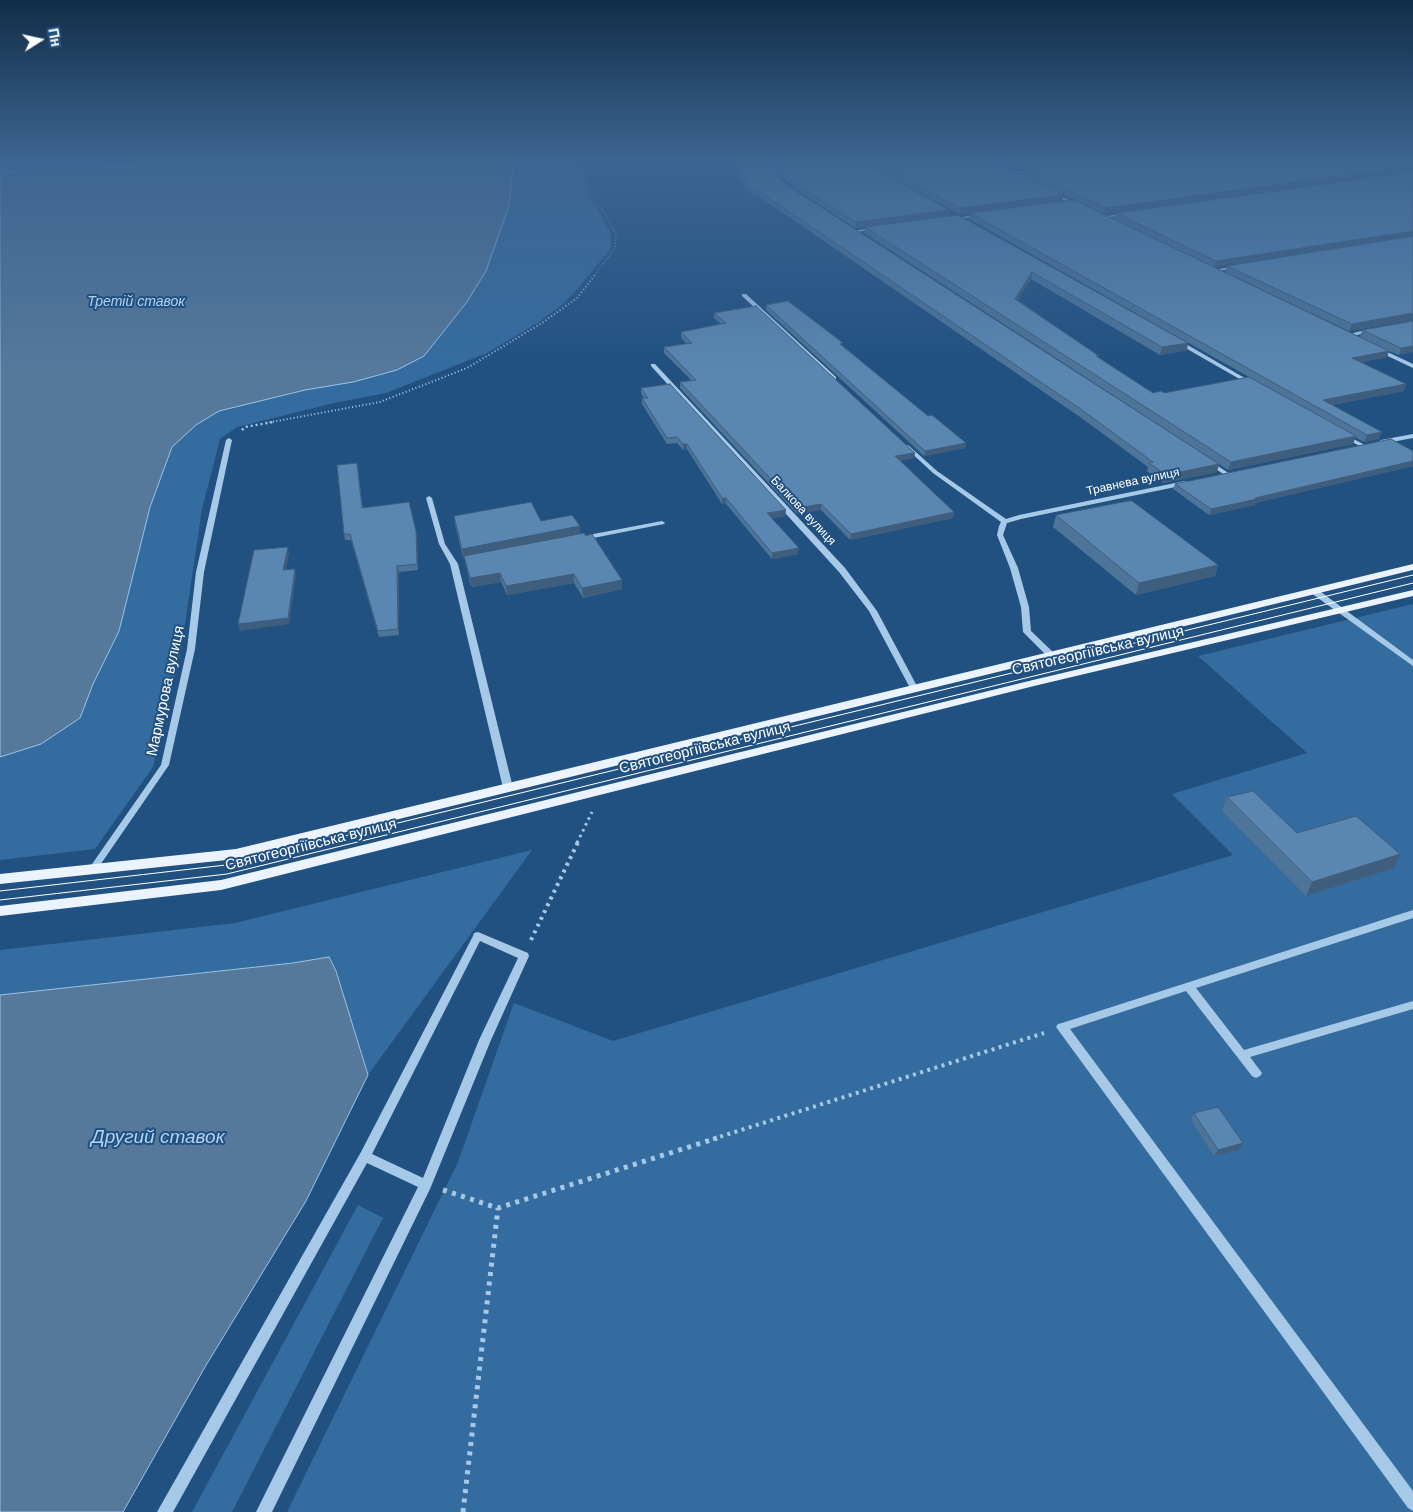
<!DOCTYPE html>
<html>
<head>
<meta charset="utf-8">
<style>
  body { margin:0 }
  #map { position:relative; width:1413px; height:1512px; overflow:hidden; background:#215181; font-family:Arial,sans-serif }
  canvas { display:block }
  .north { position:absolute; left:15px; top:15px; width:50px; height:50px; -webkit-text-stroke:4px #215181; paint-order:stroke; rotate:80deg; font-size:14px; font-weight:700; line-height:20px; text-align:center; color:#fff }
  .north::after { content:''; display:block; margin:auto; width:18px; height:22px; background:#fff; clip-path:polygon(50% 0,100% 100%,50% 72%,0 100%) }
</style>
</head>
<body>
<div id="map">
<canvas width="1413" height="1512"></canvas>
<div class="north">Пн</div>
</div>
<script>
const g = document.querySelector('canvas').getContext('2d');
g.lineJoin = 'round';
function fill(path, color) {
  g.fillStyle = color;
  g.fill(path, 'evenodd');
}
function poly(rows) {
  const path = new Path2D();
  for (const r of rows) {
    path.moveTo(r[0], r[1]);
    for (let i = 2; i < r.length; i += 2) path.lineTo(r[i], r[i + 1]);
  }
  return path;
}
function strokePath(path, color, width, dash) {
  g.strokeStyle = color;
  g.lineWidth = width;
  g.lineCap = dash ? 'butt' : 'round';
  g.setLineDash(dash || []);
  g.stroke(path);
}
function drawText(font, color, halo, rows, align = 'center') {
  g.font = font + ' Arial,sans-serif';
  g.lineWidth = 4;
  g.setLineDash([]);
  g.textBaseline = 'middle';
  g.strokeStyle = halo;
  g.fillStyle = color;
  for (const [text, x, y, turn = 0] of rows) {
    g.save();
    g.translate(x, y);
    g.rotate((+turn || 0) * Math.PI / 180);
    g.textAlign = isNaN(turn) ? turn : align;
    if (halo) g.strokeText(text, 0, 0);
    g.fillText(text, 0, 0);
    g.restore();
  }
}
fill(poly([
  [116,159,573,159,581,168,586,192,601,214,611,234,611,248,580,286,563,304,539,322,487,353,386,393,334,403,237,427,220,439,202,509,181,651,153,767,95,849,0,860,0,164],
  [1413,604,1413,1512,287,1512,458,1162,514,1003,613,1041,1233,855,1172,794,1307,753,1198,656],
  [532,850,368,1075,336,971,329,957,293,963,0,995,0,950,235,923],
  [358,1205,383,1218,232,1512,192,1512]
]), '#356c9f');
const water = poly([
  [304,159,511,159,513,161,513,169,509,206,486,271,467,302,424,356,397,370,353,382,305,390,219,411,196,425,172,447,150,507,119,631,93,684,80,718,41,744,0,757,0,172,304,159],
  [329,957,336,971,368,1075,306,1201,205,1367,123,1512,0,1512,0,995,293,963,329,957]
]);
fill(water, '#55789b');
strokePath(water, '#9bc4e9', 1);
strokePath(poly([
  [580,159,589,192,605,214,616,234,615,248,594,276]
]), '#a7c9e8', 1, [1, 2]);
strokePath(poly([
  [266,423,380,402,467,368,542,323,577,298,595,275]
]), '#a7c9e8', 2, [1, 2.5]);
strokePath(poly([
  [242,430,245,427,273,422]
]), '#a7c9e8', 2.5, [2, 3]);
strokePath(poly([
  [577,843,592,812]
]), '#a7c9e8', 3, [2.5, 4]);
strokePath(poly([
  [531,940,578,842],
  [713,1139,1044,1033]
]), '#a7c9e8', 4, [3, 4.5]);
strokePath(poly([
  [443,1190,498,1208,717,1138],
  [463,1512,498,1208]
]), '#a7c9e8', 5, [4, 5.5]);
fill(poly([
  [58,159,84,159,0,163,0,161,58,159],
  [766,159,770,159,777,175,783,181,783,183,781,183,774,177,766,159],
  [1035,170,1034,172,1011,174,1009,173,1035,170],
  [1052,192,1080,205,1081,206,1078,207,1051,194,1052,192],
  [1126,213,1125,215,1103,218,1101,217,1126,213],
  [982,214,981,216,951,220,949,219,982,214],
  [876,227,878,229,856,232,854,231,876,227],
  [1237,266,1239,267,1239,268,1215,271,1213,270,1237,266],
  [742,294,746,294,836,377,836,379,832,379,742,296,742,294],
  [1373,328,1375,329,1375,331,1348,337,1345,335,1373,328],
  [1175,340,1179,340,1255,384,1250,385,1175,342,1175,340],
  [1377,347,1413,364,1413,368,1375,350,1374,349,1377,347],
  [651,364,655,364,845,568,877,611,918,688,917,690,914,690,910,688,869,611,839,572,651,366,651,364],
  [1413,434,1413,438,1381,444,1378,442,1381,440,1413,434],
  [1342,435,1346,435,1365,445,1360,446,1342,437,1342,435],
  [229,438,232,440,204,572,195,649,169,765,96,871,90,871,88,869,90,867,161,765,187,649,196,572,226,440,229,438],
  [908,445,937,471,1006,519,1019,515,1185,481,1188,483,1185,485,1021,519,1007,523,1003,535,1018,568,1029,607,1031,631,1054,653,1055,655,1051,657,1048,657,1023,632,1021,607,1010,568,997,535,999,526,1001,522,933,473,906,448,905,447,908,445],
  [1208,460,1210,461,1230,474,1225,475,1206,463,1205,462,1208,460],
  [429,496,432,498,445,544,458,564,513,788,508,791,503,788,450,564,439,544,426,498,429,496],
  [662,521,665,523,664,524,583,540,580,538,583,536,662,521],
  [1311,589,1317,589,1413,660,1413,666,1311,593,1311,589],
  [1413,910,1413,918,1196,988,1244,1050,1413,1001,1413,1009,1250,1057,1262,1073,1260,1076,1256,1078,1252,1076,1186,991,1070,1029,1413,1491,1413,1511,1408,1508,1056,1027,1058,1024,1062,1023,1413,910],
  [478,932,528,953,529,956,491,1040,430,1189,272,1512,256,1512,418,1187,367,1163,173,1512,157,1512,361,1152,473,936,474,933,478,932],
  [480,941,518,958,479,1040,423,1178,372,1154,480,941]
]), '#a7c9e8');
fill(poly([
  [1413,564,1413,570,236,859,0,884,0,874,236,849,1413,564],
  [1413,590,1413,596,1034,686,221,890,0,916,0,906,221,880,1033,680,1413,590]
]), '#eaf3fe');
strokePath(poly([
  [0,891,226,865,1413,575],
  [0,900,227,874,1413,583]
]), '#fff', 1);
fill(poly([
  [734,159,767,159,772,172,791,188,1217,472,1164,483,1147,471,1148,467,1080,417,757,195,753,196,738,178],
  [772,159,858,159,949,210,948,216,855,228,795,188,779,174],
  [859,159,987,159,1062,201,959,214],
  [988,159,1406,159,1413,161,1413,320,1349,331,1225,272,1227,266,1292,255,1214,267,1114,219,1116,213,1343,181,1104,214,1023,175,1024,170,1061,165,1012,170],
  [970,213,1360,337,1362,330,1413,321,1399,355,1389,351,1387,357,1362,362,1404,391,1332,405,1379,439,1364,442,1355,437,1353,444,1228,470,864,233,865,227,958,215,1187,350,1160,355,1031,279,1017,300,1099,358,1153,393,1164,393,1249,377,969,219],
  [766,305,842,345,928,416,966,443,965,448,924,456,766,310],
  [714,313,915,453,914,458,900,461,954,512,953,518,850,540,821,510,797,514,680,388,680,382,692,381,664,353,664,347,687,344,681,338,681,332,721,324,714,318],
  [641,388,786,510,785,516,772,518,798,554,772,559,726,504,722,504,687,449,683,450,677,443,667,444,642,404,642,398,644,398,641,393],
  [1413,451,1413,466,1255,503,1255,505,1209,515,1173,489,1175,484],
  [357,463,363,508,417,537,418,570,399,572,399,635,379,637,351,540,345,540,344,534],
  [1056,515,1218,565,1215,576,1136,595,1053,527],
  [454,516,541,521,580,534,622,589,583,598,574,583,507,595,501,582,471,587,464,557,463,558,455,524],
  [1227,797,1297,833,1400,854,1394,868,1306,896,1222,811],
  [1194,1113,1239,1150,1214,1156,1191,1120]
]), '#4d7499');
fill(poly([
  [1071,159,1123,159,1012,170,1013,165],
  [1413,166,1413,172,1104,214,1105,208],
  [1064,195,1062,201,959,214,960,208],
  [949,210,948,216,855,228,856,222],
  [1413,231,1413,237,1214,267,1216,261],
  [1032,272,1031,279,1014,306,1015,299],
  [1413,313,1413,320,1349,331,1352,324],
  [1188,343,1187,350,1160,355,1162,347],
  [1413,346,1413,352,1399,355,1401,348],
  [1389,351,1387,357,1350,365,1352,358],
  [1406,384,1404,391,1321,407,1323,400],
  [1382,432,1379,439,1364,442,1367,435],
  [1356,436,1353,444,1228,470,1231,462],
  [966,443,965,448,924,456,925,451],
  [683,444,687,444,687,449,683,450],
  [915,453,914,458,895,462,895,456],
  [1413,461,1413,466,1255,503,1255,505,1209,515,1211,509],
  [1219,464,1217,472,1164,483,1166,475],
  [722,498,726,498,726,504,722,504],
  [821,504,821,510,797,514,798,508],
  [786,510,785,516,767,519,767,513],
  [954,512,953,518,850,540,851,534],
  [580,526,580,535,463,558,462,549],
  [416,531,417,537,418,570,417,564],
  [288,547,289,554,285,576,283,570],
  [799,548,798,554,772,559,772,553],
  [1218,565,1215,576,1136,595,1139,583],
  [397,566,399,572,399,635,398,629],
  [295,569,296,575,289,624,240,631,238,624],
  [500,573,501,582,471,587,470,578],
  [574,574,574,583,507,595,506,586],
  [622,580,622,589,583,598,582,588],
  [1400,854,1394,868,1306,896,1312,882],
  [1243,1143,1239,1150,1214,1156,1218,1150]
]), '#3f5e7d');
const building = poly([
  [735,159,767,159,772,172,791,188,1219,464,1166,475,1149,463,1153,462,1082,410,757,190,753,190,738,172,735,159],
  [774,159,858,159,949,210,856,222,795,183,779,168,774,159],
  [870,159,987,159,1064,195,960,208,870,159],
  [1000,159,1071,159,1013,165,1000,159],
  [1115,159,1406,159,1413,161,1413,166,1105,208,1024,170,1115,159],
  [1413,172,1413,231,1216,261,1116,213,1413,172],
  [1074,200,1389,351,1352,358,1406,384,1323,400,1382,432,1367,435,970,213,1074,200],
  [958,215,1188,343,1162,347,1032,272,1015,299,1099,356,1096,356,1153,393,1161,391,1164,393,1249,377,1356,436,1231,462,865,227,958,215],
  [1413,236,1413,313,1352,324,1227,266,1413,236],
  [788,301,843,343,840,344,928,416,932,415,966,443,925,451,766,305,788,301],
  [756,306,915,453,895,456,954,512,851,534,821,504,798,508,680,382,696,380,664,347,692,343,681,332,726,323,714,313,756,306],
  [1413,321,1413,346,1401,348,1362,330,1413,321],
  [670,384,786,510,767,513,799,548,772,553,726,498,722,498,687,444,683,444,677,437,667,438,642,398,648,398,641,388,670,384],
  [1391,439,1413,451,1413,461,1255,498,1257,499,1211,509,1175,484,1391,439],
  [357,463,362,508,409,502,416,531,417,564,397,566,398,629,378,631,350,534,344,534,337,465,357,463],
  [1128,501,1132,501,1218,565,1139,583,1056,515,1128,501],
  [531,502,541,521,572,515,580,526,462,549,454,516,531,502],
  [584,533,586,536,592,534,622,580,582,588,574,574,506,586,500,573,470,578,464,556,584,533],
  [288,547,283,570,295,569,288,618,238,624,254,550,288,547],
  [1253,791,1297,833,1356,816,1400,854,1312,882,1227,797,1253,791],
  [1218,1107,1243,1143,1218,1150,1194,1113,1218,1107]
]);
fill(building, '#5a87b2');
strokePath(building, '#3f5e7d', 1);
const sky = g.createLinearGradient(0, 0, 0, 370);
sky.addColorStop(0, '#122d47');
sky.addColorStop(0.43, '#3d6592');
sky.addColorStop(1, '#3d659200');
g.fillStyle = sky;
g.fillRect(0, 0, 1413, 370);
drawText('12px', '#fff', '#215181', [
  ["Травнева вулиця",1133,482,-12],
  ["Балкова вулиця",803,511,47]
]);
drawText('italic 14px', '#b3d2f0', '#215181', [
  ["Третій ставок",136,302]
]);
drawText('15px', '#fff', '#215181', [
  ["Святогеоргіївська вулиця",1098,651,-13],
  ["Мармурова вулиця",166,691,-78],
  ["Святогеоргіївська вулиця",705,748,-14],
  ["Святогеоргіївська вулиця",311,845,-14]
]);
drawText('italic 19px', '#b3d2f0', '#215181', [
  ["Другий ставок",158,1138]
]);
</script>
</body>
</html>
